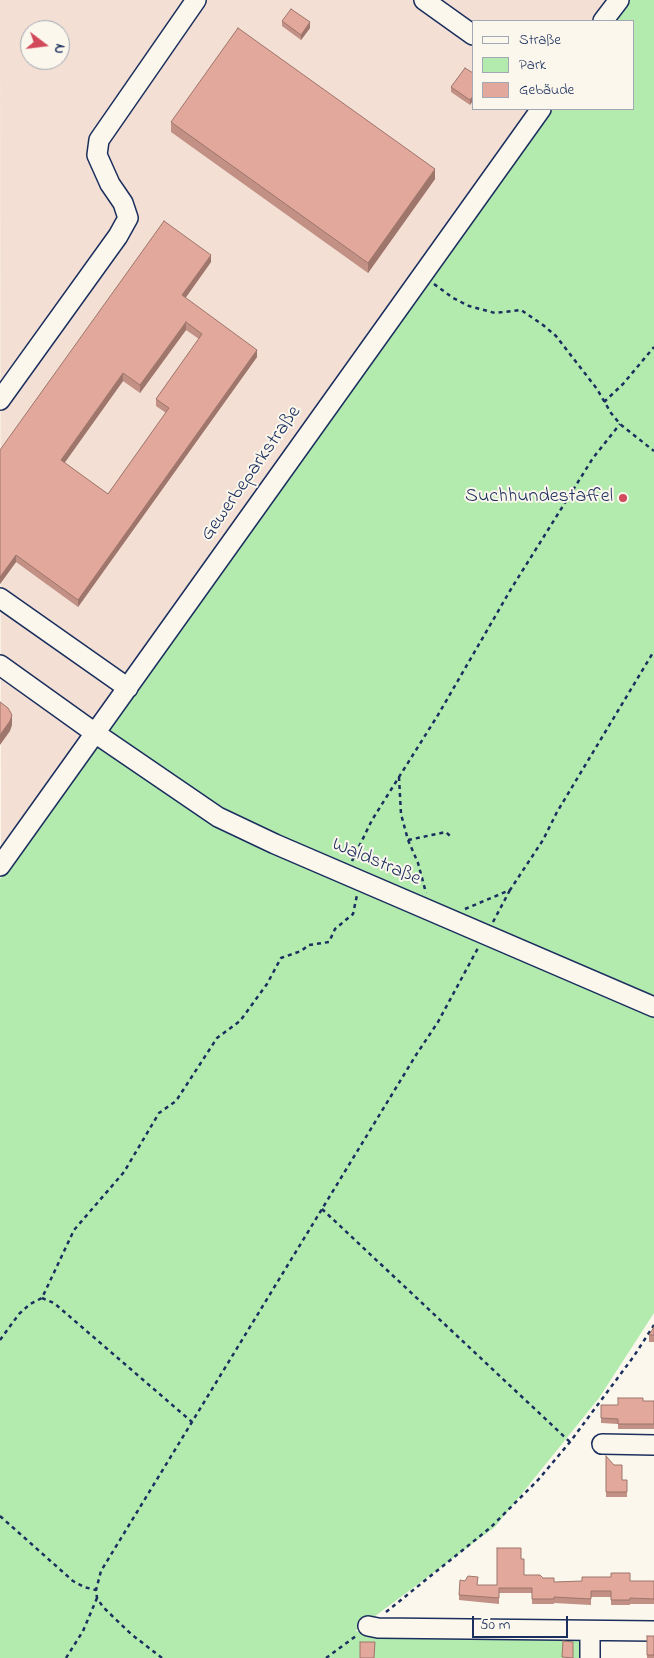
<!DOCTYPE html>
<html>
<head>
<meta charset="utf-8">
<style>
  body { margin:0 }
  #map { position:relative; width:654px; height:1658px; overflow:hidden; background:#fbf7ec; font-family:"Indie Flower",sans-serif }
  canvas { display:block }
  .legend { position:absolute; left:472px; top:20px; width:162px; height:90px; box-sizing:border-box; background:#fbf7ec; border:1px solid #a1a7b3; margin:0; padding:6px 9px; list-style:none; font-size:15px; color:#1b2f5e }
  .legend li { display:flex; align-items:center; gap:10px; height:25px }
  .legend b { width:25px; border:1px solid #a1a7b3 }
  .north { position:absolute; left:20px; top:20px; width:50px; height:50px; box-sizing:border-box; background:#fbf7ec; border:1px solid #a1a7b3; border-radius:50%; rotate:105deg; font-size:14px; font-weight:700; line-height:20px; text-align:center; color:#1b2f5e }
  .north::after { content:''; display:block; margin:auto; width:18px; height:22px; background:#d1495b; clip-path:polygon(50% 0,100% 100%,50% 72%,0 100%) }
  .scale { position:absolute; left:472px; top:1616px; width:96px; height:22px; box-sizing:border-box; border:2px solid #1b2f5e; border-top:0; padding-left:6px; font-size:15px; line-height:18px; white-space:nowrap; color:#1b2f5e; -webkit-text-stroke:4px #fbf7ec; paint-order:stroke }
</style>
</head>
<body>
<div id="map">
<canvas width="654" height="1658"></canvas>
<ul class="legend">
<li><b style="height:6px;background:#fbf7ec"></b>Straße</li>
<li><b style="height:14px;background:#b3ebaf"></b>Park</li>
<li><b style="height:14px;background:#e1a89b"></b>Gebäude</li>
</ul>
<div class="north">N</div>
<div class="scale">50 m</div>
</div>
<script>
const g = document.querySelector('canvas').getContext('2d');
g.lineJoin = 'round';
function fill(path, color) {
  g.fillStyle = color;
  g.fill(path, 'evenodd');
}
function poly(rows) {
  const path = new Path2D();
  for (const r of rows) {
    path.moveTo(r[0], r[1]);
    for (let i = 2; i < r.length; i += 2) path.lineTo(r[i], r[i + 1]);
  }
  return path;
}
function strokePath(path, color, width, dash) {
  g.strokeStyle = color;
  g.lineWidth = width;
  g.lineCap = dash ? 'butt' : 'round';
  g.setLineDash(dash || []);
  g.stroke(path);
}
function drawText(font, color, halo, rows, align = 'center') {
  g.font = font + ' "Indie Flower",sans-serif';
  g.lineWidth = 4;
  g.setLineDash([]);
  g.textBaseline = 'middle';
  g.strokeStyle = halo;
  g.fillStyle = color;
  for (const [text, x, y, turn = 0] of rows) {
    g.save();
    g.translate(x, y);
    g.rotate((+turn || 0) * Math.PI / 180);
    g.textAlign = isNaN(turn) ? turn : align;
    if (halo) g.strokeText(text, 0, 0);
    g.fillText(text, 0, 0);
    g.restore();
  }
}
fill(poly([
  [0,0,626,0,611,21,473,21,473,109,549,109,1,878],
  [30,30,60,30,60,60,30,60]
]), '#f3dfd4');
fill(poly([
  [626,0,654,0,654,1313,599,1398,495,1527,355,1631,396,1634,587,1637,586,1658,0,1658,0,879,549,109,633,109,633,21,611,21]
]), '#b3ebaf');
const minor = poly([
  [424,0,473,35],
  [603,21,619,0],
  [0,400,118,236,128,218,123,203,110,184,97,155,99,140,196,0],
  [0,598,128,688],
  [0,665,95,733,218,817,275,844,654,1007],
  [0,866,541,109],
  [602,1444,654,1445],
  [368,1626,378,1628,654,1631],
  [590,1658,590,1631]
]);
strokePath(minor, '#1b2f5e', 22);
strokePath(poly([
  [434,284,453,298,469,306,495,313,521,310,543,325,556,336,597,389,611,413,620,424,654,451],
  [604,402,623,384,654,347],
  [399,777,401,814,408,840,418,863,426,893],
  [408,840,446,832,451,837],
  [352,861,372,820,438,715,511,589,593,458,620,424],
  [465,909,510,890,543,840,557,812,654,651],
  [493,922,510,890],
  [322,1209,570,1442],
  [42,1298,54,1303,192,1422],
  [0,1340,19,1314,30,1304,42,1298,74,1230,124,1172,159,1113,176,1101,217,1038,240,1021,267,984,281,958,301,951,309,945,329,942,335,929,353,914,357,895],
  [0,1516,73,1581,84,1587,96,1590],
  [386,1612,490,1528,538,1480,570,1442,634,1356,654,1325],
  [66,1658,83,1631,97,1598],
  [162,1658,131,1634,103,1607,97,1598,96,1590,101,1571,416,1055,438,1022,478,948],
  [326,1658,356,1636]
]), '#1b2f5e', 2.5, [4, 4]);
strokePath(minor, '#fbf7ec', 19);
fill(poly([
  [282,21,310,28,301,40,282,26],
  [473,73,470,105,451,92,451,87],
  [171,122,435,179,368,273,171,132],
  [211,262,185,298,257,357,78,607,16,562,0,584,0,450],
  [186,330,199,339,156,399,156,406,166,413,108,494,64,463,123,381,140,393],
  [654,1327,654,1342,649,1342,649,1335],
  [643,1401,654,1401,654,1429,618,1429,618,1424,601,1423,601,1405,618,1405],
  [606,1456,622,1480,627,1480,627,1497,606,1497],
  [521,1559,524,1575,543,1578,554,1582,630,1581,654,1581,654,1604,630,1604,630,1605,611,1605,611,1597,591,1597,591,1605,554,1603,554,1604,532,1604,532,1593,499,1593,499,1604,459,1600,459,1595,477,1585,497,1585],
  [647,1636,654,1636,654,1658,647,1658]
]), '#c29085');
fill(poly([
  [310,22,310,28,301,40,301,35],
  [473,96,473,101,470,105,470,100],
  [435,169,435,179,368,273,368,263],
  [211,255,211,262,182,303,182,295],
  [186,322,186,330,140,393,140,385],
  [257,350,257,357,78,607,78,600],
  [123,373,123,381,61,468,61,460],
  [16,555,16,562,0,584,0,577],
  [12,715,12,725,10,731,0,745,0,735]
]), '#9e766c');
const building = poly([
  [291,9,310,22,301,35,282,21,291,9],
  [238,28,435,169,368,263,171,122,238,28],
  [465,68,473,73,473,96,470,100,451,87,465,68],
  [164,221,211,255,182,295,257,350,78,600,16,555,0,577,0,450,164,221],
  [186,322,202,334,156,399,169,408,108,494,61,460,123,373,140,385,186,322],
  [0,702,8,708,12,715,10,721,0,735,0,702],
  [654,1327,654,1335,649,1335,654,1327],
  [618,1398,643,1398,643,1401,654,1401,654,1424,618,1424,618,1419,601,1418,601,1405,618,1405,618,1398],
  [606,1456,614,1465,622,1465,622,1480,627,1480,627,1492,606,1492,606,1456],
  [497,1548,521,1548,521,1559,524,1559,524,1575,540,1575,543,1578,554,1578,554,1582,582,1581,582,1577,611,1577,611,1573,630,1573,630,1581,654,1581,654,1599,630,1598,630,1600,611,1600,611,1591,591,1591,591,1599,554,1597,554,1599,532,1599,532,1588,499,1588,499,1598,459,1595,460,1580,465,1581,468,1576,478,1577,477,1585,497,1585,497,1548],
  [647,1636,654,1636,654,1655,647,1655,647,1636],
  [563,1641,573,1642,573,1658,562,1657,563,1641],
  [360,1642,375,1642,374,1658,360,1658,360,1642]
]);
fill(building, '#e1a89b');
strokePath(building, '#9e766c', 1);
for (const [x, y, r, color] of [
  [623,498,5,"#d1495b"]
]) {
  const dot = new Path2D();
  dot.arc(x, y, r, 0, 2 * Math.PI);
  g.fillStyle = color;
  g.fill(dot);
  strokePath(dot, '#fbf7ec', 2);
}
drawText('20px', '#1b2f5e', '#fbf7ec', [
  ["Gewerbeparkstraße",252,474,-55],
  ["Waldstraße",376,863,23]
]);
drawText('20px', '#1b2f5e', '#fbf7ec', [
  ["Suchhundestaffel",613,498]
], 'right');
</script>
</body>
</html>
